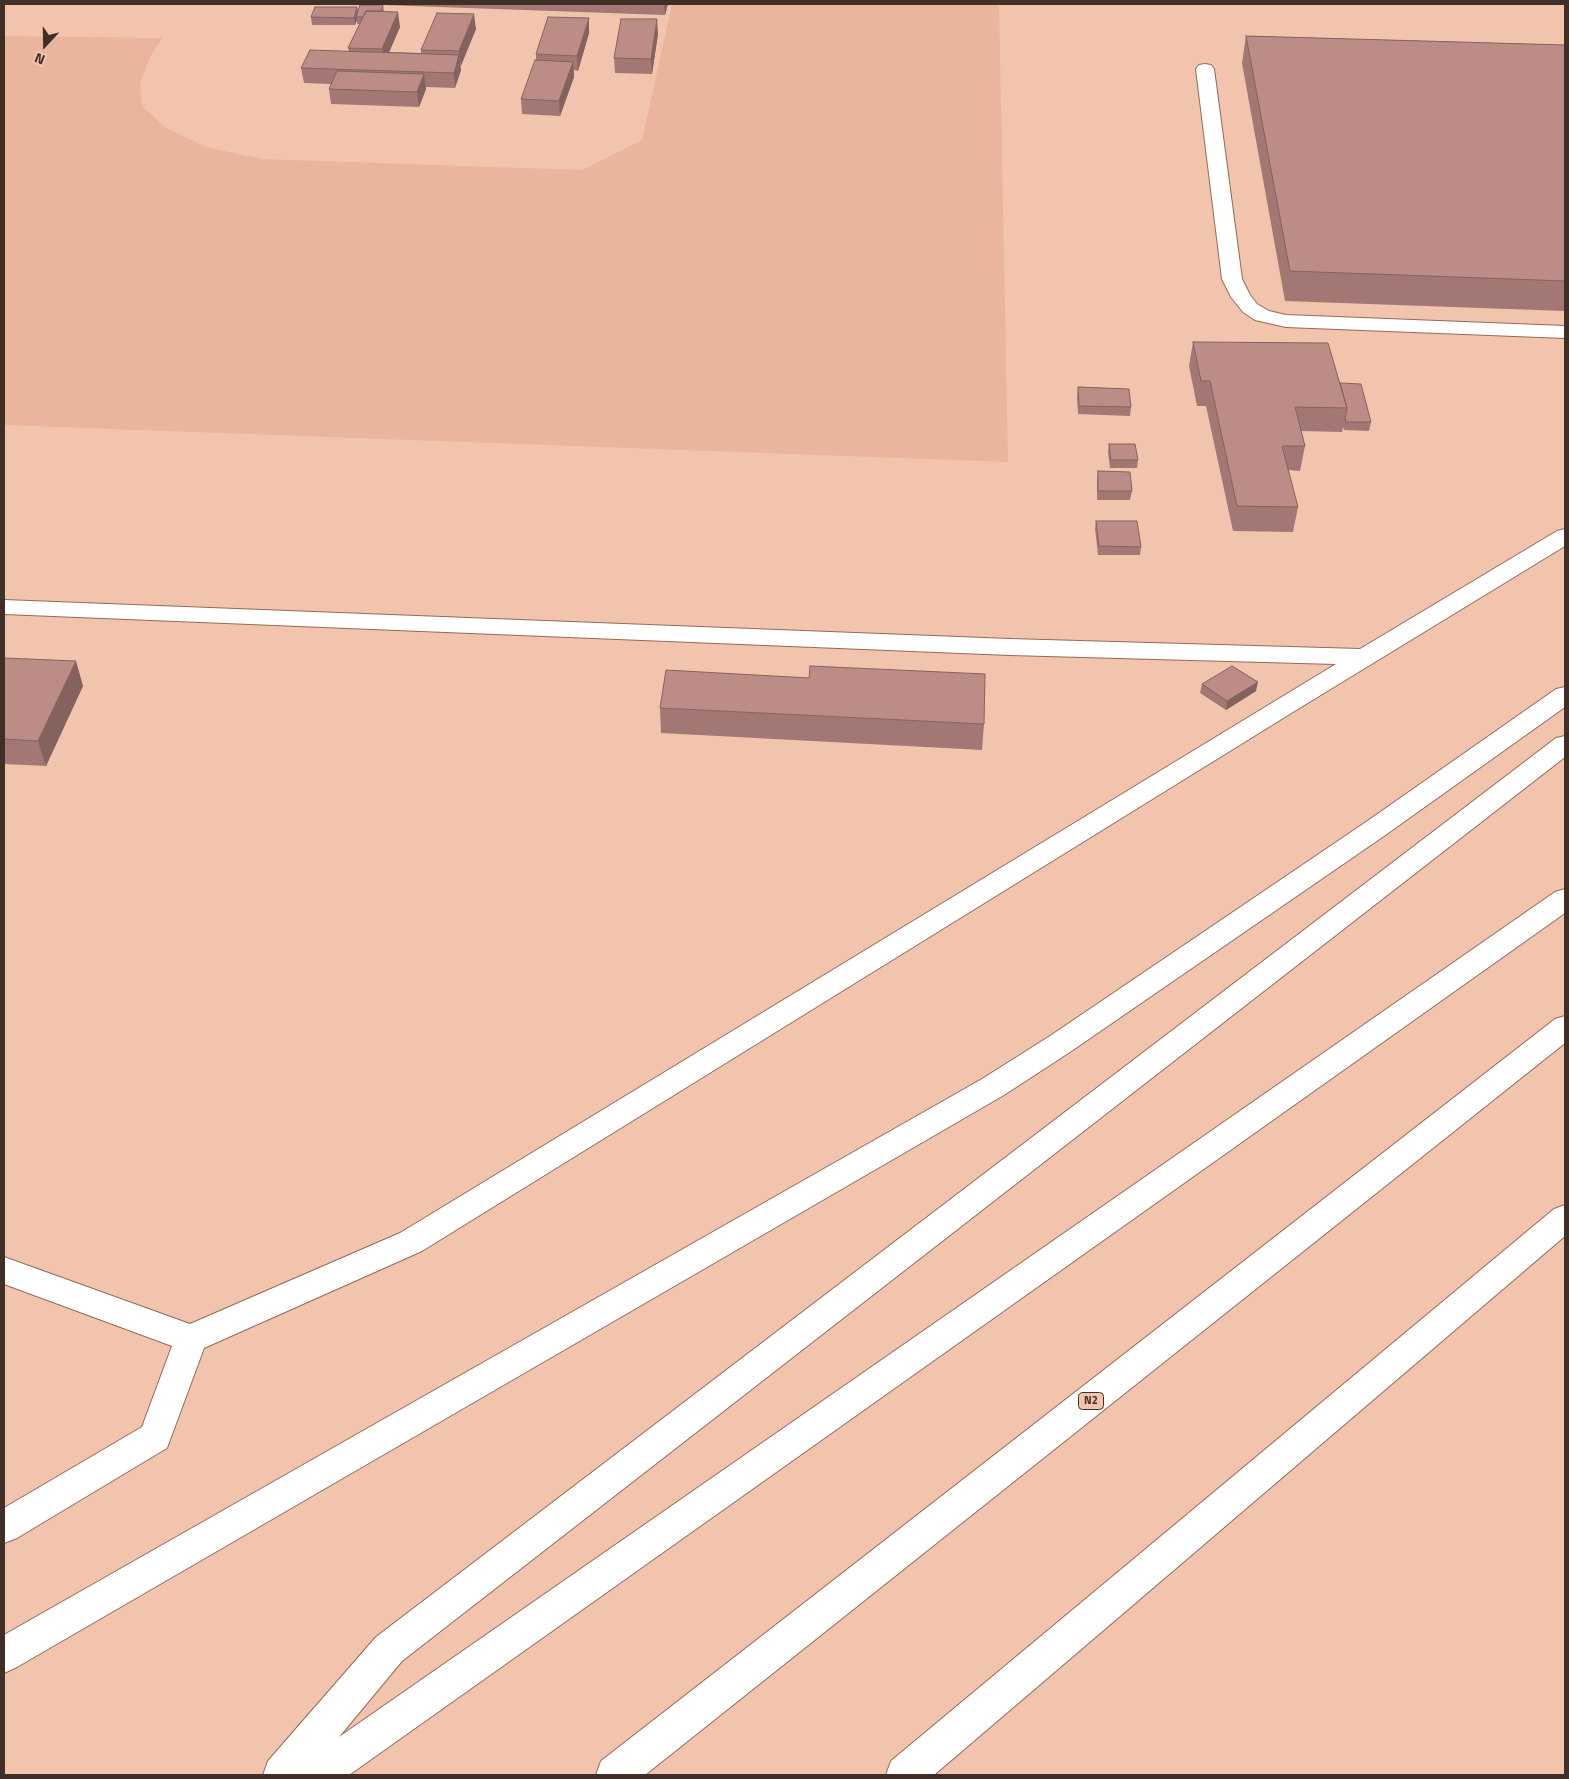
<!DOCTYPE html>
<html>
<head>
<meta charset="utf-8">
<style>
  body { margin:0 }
  #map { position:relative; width:1569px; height:1779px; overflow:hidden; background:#f2c4ae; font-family:"Titillium Web",sans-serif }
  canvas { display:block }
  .frame { position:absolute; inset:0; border:5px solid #412f27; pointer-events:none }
  .north { position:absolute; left:20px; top:20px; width:50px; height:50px; -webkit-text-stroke:4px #f2c4ae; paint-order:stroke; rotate:201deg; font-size:14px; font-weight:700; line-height:20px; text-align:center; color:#412f27 }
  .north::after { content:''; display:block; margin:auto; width:18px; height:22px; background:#412f27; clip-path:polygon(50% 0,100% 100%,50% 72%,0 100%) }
</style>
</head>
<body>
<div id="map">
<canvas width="1569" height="1779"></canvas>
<div class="frame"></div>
<div class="north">N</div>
</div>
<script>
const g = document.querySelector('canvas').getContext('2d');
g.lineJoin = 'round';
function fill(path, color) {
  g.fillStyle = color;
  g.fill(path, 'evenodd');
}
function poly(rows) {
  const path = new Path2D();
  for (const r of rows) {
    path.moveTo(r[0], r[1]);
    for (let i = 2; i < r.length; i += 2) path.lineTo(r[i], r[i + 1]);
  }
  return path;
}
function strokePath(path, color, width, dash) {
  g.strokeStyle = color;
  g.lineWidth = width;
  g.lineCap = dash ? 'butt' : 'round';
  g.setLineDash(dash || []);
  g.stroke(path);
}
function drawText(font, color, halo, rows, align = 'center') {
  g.font = font + ' "Titillium Web",sans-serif';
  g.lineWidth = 4;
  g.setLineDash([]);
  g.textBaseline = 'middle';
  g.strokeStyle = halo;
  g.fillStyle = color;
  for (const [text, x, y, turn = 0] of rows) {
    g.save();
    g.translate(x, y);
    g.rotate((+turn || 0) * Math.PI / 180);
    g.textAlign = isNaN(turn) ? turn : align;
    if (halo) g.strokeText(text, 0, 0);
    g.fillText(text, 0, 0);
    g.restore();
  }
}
fill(poly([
  [672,4,999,4,1008,462,4,425,4,36,162,38,150,57,140,84,142,106,166,128,206,147,262,159,582,170,642,140]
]), '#e9b59d');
const minor = poly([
  [1205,64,1211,65,1214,69,1242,279,1250,295,1257,304,1269,311,1286,315,1565,326,1565,338,1286,327,1255,320,1243,312,1231,297,1222,279,1196,69,1199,65,1205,64],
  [1565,529,1565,546,1293,712,422,1251,204,1348,167,1448,17,1538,4,1543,4,1508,142,1427,172,1346,4,1284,4,1257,190,1324,400,1233,1336,664,1010,655,4,614,4,600,1010,639,1360,649,1557,531,1565,529]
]);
const highway = poly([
  [1565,687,1565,707,1384,836,1070,1052,1004,1095,17,1667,4,1673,4,1635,982,1079,1050,1036,1366,822,1556,689,1565,687],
  [1565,736,1565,757,402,1661,339,1737,1555,892,1565,889,1565,913,349,1775,263,1775,268,1761,376,1637,1556,738,1565,736],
  [1565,1016,1565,1043,645,1775,596,1775,601,1761,1555,1019,1565,1016],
  [1565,1205,1565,1236,934,1775,886,1775,891,1761,1554,1209,1565,1205]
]);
strokePath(minor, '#946a57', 2);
strokePath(highway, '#946a57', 2);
fill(minor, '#fff');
fill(highway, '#fff');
fill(poly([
  [333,4,668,4,665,15,383,5,384,11,400,27,389,52,421,53,421,50,476,29,460,66,461,70,455,88,426,87,426,89,419,107,331,104,329,89,331,84,304,83,301,68,349,51,348,48,360,24,357,24,357,20,355,25,312,25,311,17,357,7,358,12,361,5],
  [589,18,589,33,578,71,574,70,574,77,560,116,522,114,521,99,536,60,536,54],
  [658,34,652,74,615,73,614,58],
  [1246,36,1565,45,1565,311,1285,301,1242,63],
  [1193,342,1340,383,1371,422,1369,431,1344,430,1343,427,1342,432,1301,431,1305,446,1300,471,1288,470,1298,507,1293,532,1233,531,1206,406,1197,406,1189,366],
  [1078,387,1131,407,1130,416,1078,414,1077,396],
  [1109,444,1138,460,1137,468,1110,468,1108,452],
  [1098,471,1132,491,1130,500,1097,500,1097,479],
  [1096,521,1141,547,1140,555,1098,555,1095,529],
  [4,658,83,686,46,766,4,764],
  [1202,684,1256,691,1226,710,1200,693],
  [660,708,984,724,982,750,661,733]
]), '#a37874');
fill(poly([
  [664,4,668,4,665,15],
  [357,7,358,14,356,17,357,20,355,25,354,18],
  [398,12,400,27,384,64,382,49],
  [474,14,476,29,461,66,459,51],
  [589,18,589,33,578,71,577,56],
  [657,19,658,34,652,74,651,59],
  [459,55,461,70,455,88,454,73],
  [573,62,574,77,560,116,559,101],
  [424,74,426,89,419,107,417,92],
  [76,661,83,686,46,766,38,741],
  [1258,682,1256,691,1226,710,1227,701]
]), '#84625e');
const building = poly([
  [360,5,383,5,381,11,366,11,363,17,356,17,360,5],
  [315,7,357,7,354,18,311,17,315,7],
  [366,11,398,12,382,49,348,48,366,11],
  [437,13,474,14,459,51,421,50,437,13],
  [548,17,589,18,577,56,536,54,548,17],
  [621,19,657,19,651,59,614,58,621,19],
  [1246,36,1565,45,1565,281,1290,271,1246,36],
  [310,50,459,55,454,73,301,68,310,50],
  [535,60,573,62,559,101,521,99,535,60],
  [337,71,424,74,417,92,329,89,337,71],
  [1193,342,1328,343,1347,408,1295,407,1305,446,1282,446,1298,507,1237,506,1210,381,1201,381,1193,342],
  [1340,383,1361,384,1371,422,1346,422,1345,419,1347,408,1340,383],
  [1078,387,1129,389,1131,407,1079,406,1078,387],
  [1109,444,1135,444,1138,460,1111,460,1109,444],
  [1098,471,1130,472,1132,491,1098,491,1098,471],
  [1096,521,1137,521,1141,547,1099,546,1096,521],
  [4,658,76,661,38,741,4,739,4,658],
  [810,666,985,674,984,724,660,708,666,670,809,678,810,666],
  [1232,666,1258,682,1227,701,1202,684,1232,666]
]);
fill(building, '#bd8c87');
strokePath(building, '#84625e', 1);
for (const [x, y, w] of [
  [1091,1401,25]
]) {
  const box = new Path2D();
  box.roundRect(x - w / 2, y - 8.5, w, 17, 4);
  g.fillStyle = '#f2c4ae';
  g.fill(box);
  strokePath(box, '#412f27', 1);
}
drawText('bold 11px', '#412f27', null, [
  ["N2",1091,1401]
]);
</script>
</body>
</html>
